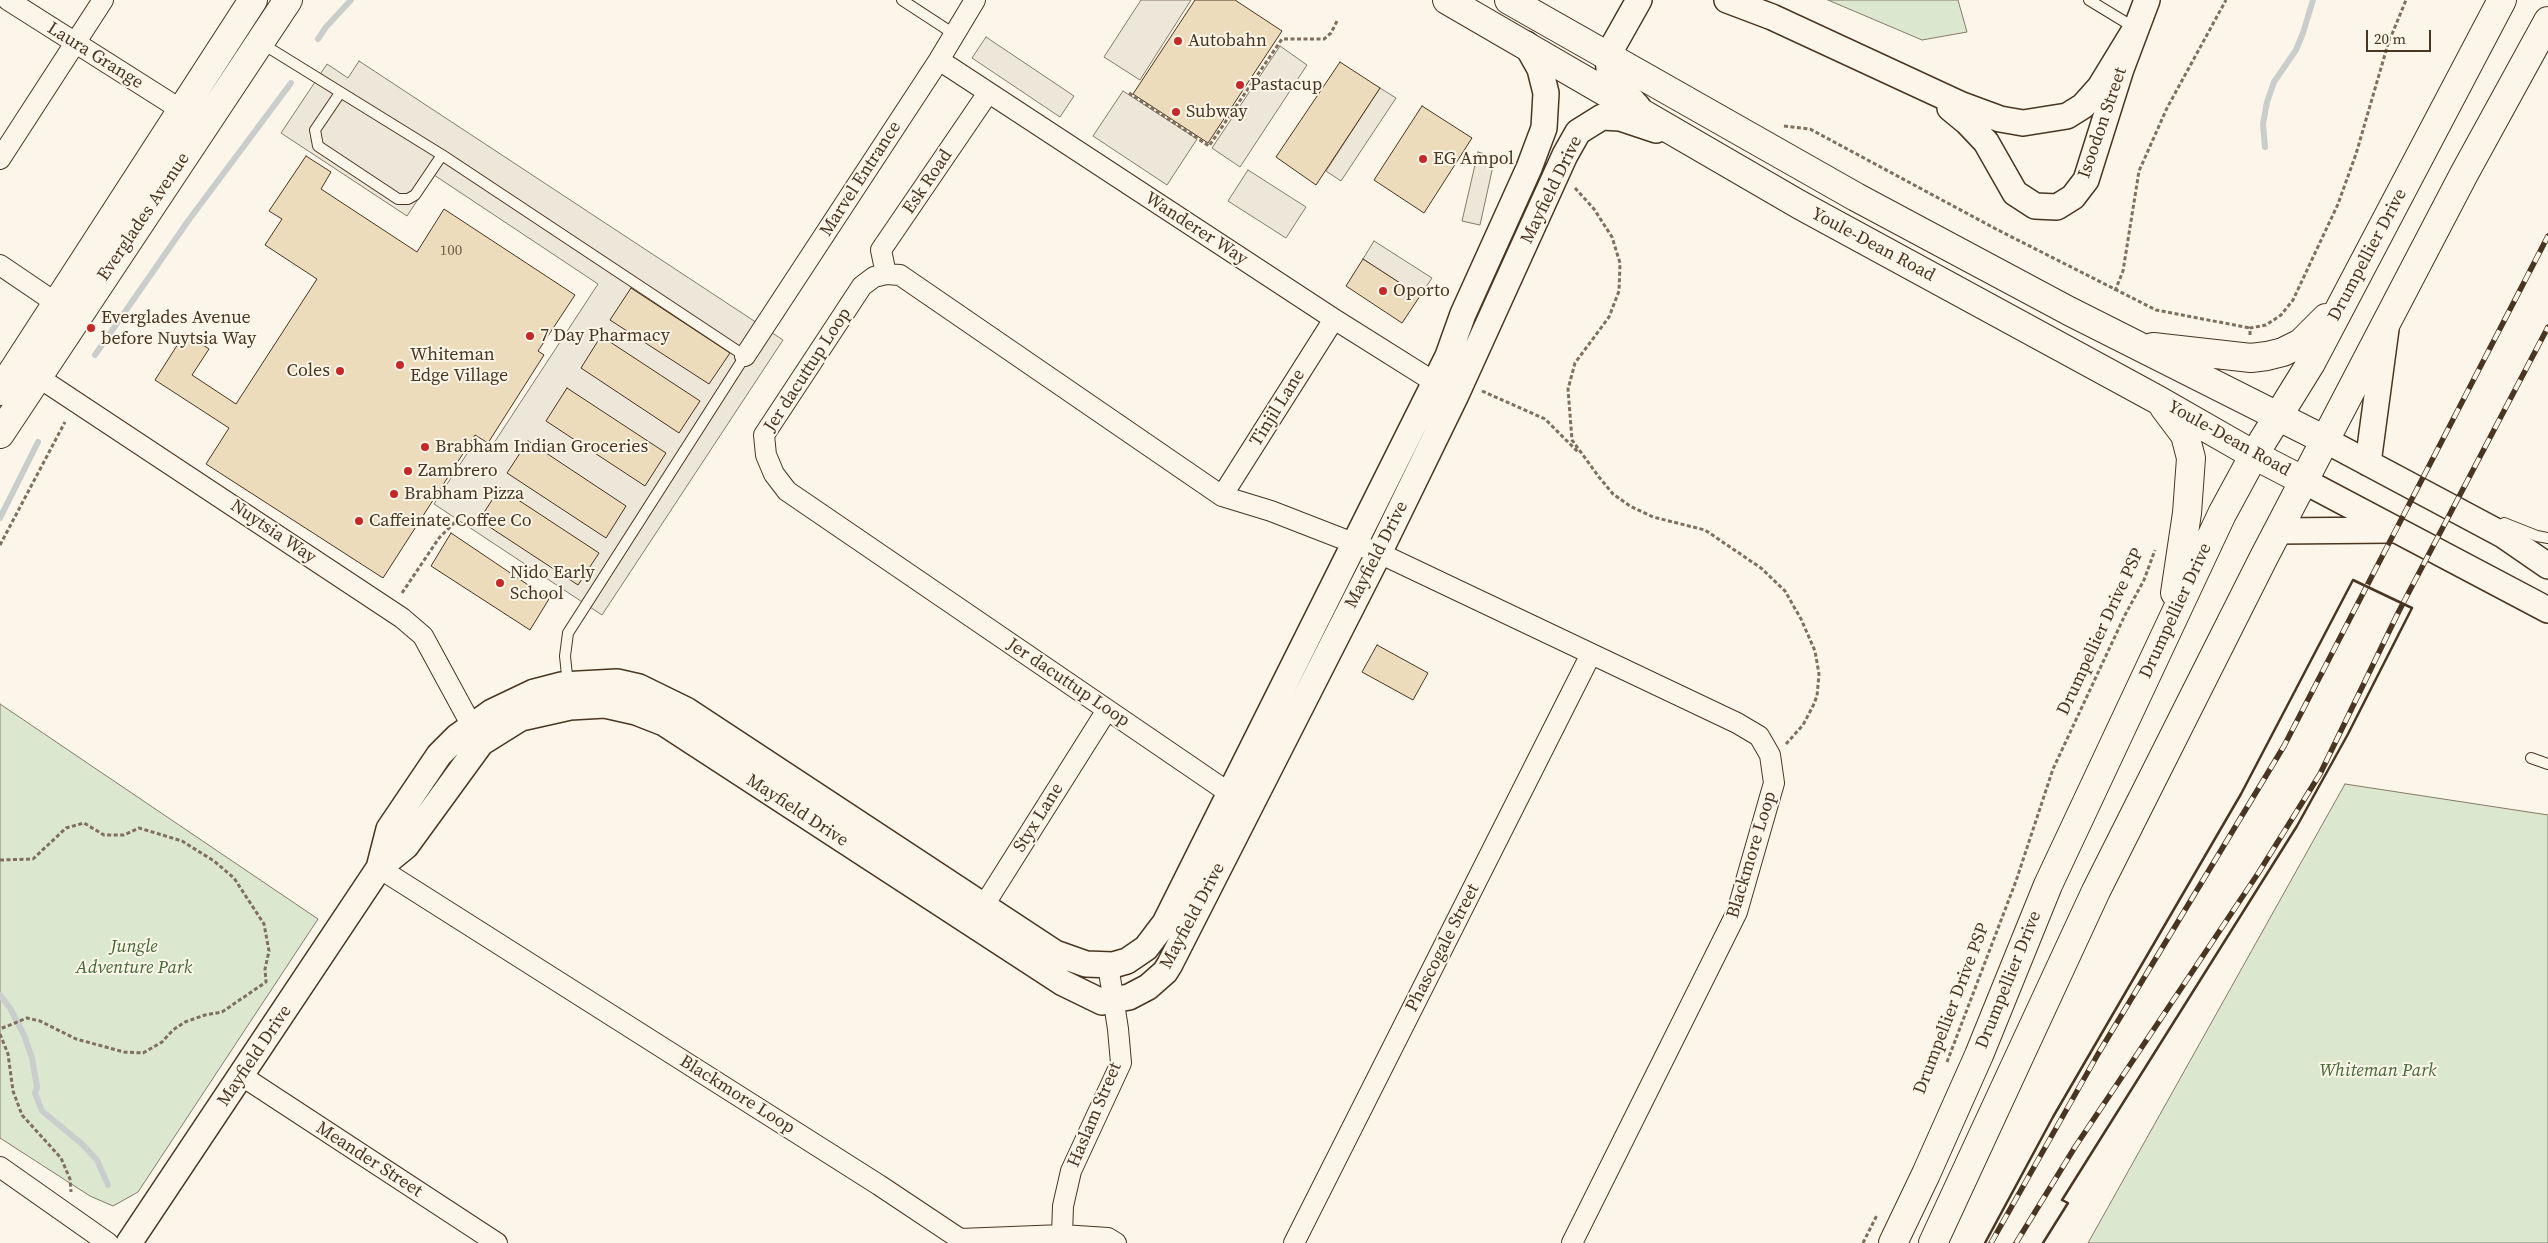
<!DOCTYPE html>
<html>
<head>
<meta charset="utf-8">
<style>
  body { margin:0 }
  #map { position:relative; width:2548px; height:1243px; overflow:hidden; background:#fbf6e9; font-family:"Source Serif 4",serif }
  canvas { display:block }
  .scale { position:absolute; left:2366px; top:30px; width:65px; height:22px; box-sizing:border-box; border:2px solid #4a3520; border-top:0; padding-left:6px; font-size:15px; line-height:18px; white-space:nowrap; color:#4a3520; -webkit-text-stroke:4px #fbf6e9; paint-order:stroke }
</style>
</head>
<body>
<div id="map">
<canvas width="2548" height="1243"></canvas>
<div class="scale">20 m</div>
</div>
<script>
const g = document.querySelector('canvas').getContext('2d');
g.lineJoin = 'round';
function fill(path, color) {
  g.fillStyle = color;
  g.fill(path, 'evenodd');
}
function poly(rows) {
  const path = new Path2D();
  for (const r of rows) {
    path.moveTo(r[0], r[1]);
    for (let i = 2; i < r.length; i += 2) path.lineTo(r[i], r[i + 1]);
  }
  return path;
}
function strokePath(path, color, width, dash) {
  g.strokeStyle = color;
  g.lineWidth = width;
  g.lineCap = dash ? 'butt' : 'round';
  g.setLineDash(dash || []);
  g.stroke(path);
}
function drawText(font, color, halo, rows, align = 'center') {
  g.font = font + ' "Source Serif 4",serif';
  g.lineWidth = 4;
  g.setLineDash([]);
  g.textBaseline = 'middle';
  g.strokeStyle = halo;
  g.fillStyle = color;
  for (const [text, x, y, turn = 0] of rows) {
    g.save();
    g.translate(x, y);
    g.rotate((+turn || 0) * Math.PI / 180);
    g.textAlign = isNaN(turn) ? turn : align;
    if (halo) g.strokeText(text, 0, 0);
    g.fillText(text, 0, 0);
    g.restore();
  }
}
const green = poly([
  [1828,0,1958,0,1967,32,1922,40,1828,0],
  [0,704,318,919,138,1192,113,1206,90,1196,0,1138,0,704],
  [2345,784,2548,815,2548,1243,2088,1243,2345,784]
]);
fill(green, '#dce7d0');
strokePath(green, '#887966', 1);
const parking = poly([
  [1141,0,1191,0,1140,80,1104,57,1141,0],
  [986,37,1074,96,1060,117,972,58,986,37],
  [1280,46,1307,65,1240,167,1212,148,1280,46],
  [359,61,783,340,602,615,434,504,476,440,490,449,598,284,434,175,407,216,281,133,327,64,348,78,359,61],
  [1380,88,1396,98,1341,181,1326,171,1380,88],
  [1123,91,1197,139,1167,185,1093,136,1123,91],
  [1478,152,1495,157,1480,225,1462,221,1478,152],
  [1248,170,1306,207,1286,238,1228,201,1248,170],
  [1374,241,1432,278,1420,296,1363,259,1374,241]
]);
fill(parking, '#ede7d9');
strokePath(parking, '#887966', 1);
strokePath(poly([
  [318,39,326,27,351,0],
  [2265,147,2263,124,2267,102,2274,82,2296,50,2303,33,2313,0],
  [95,355,188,221,291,83],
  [0,518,38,442],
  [0,995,10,1008,24,1035,32,1058,37,1087,35,1093,42,1111,82,1144,97,1160,108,1185]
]), '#c9cecd', 6);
const building = poly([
  [1195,0,1235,0,1282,31,1208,143,1133,94,1195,0],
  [1340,62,1380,88,1316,185,1276,157,1340,62],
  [1422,106,1472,138,1424,213,1374,180,1422,106],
  [306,156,331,172,321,189,417,252,444,209,575,295,538,351,544,355,488,443,475,435,383,578,206,464,229,428,155,380,185,333,209,349,192,375,236,404,317,279,265,245,282,219,269,211,306,156],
  [1363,259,1420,296,1402,323,1346,286,1363,259],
  [631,288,730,353,709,384,610,320,631,288],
  [601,336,700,401,679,433,581,368,601,336],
  [567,388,666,453,645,486,546,421,567,388],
  [528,441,626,506,606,538,507,473,528,441],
  [500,488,599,553,578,585,479,520,500,488],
  [451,533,549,599,530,630,431,566,451,533],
  [1377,645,1428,673,1413,700,1362,672,1377,645]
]);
fill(building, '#ecdcbc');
strokePath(building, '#4a3520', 1);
const service = poly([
  [902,0,954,34],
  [2089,0,2135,28],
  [261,43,442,155,745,356,568,633,565,656,568,685],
  [340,93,315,130,318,146,398,199,408,199,415,195,442,155],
  [2504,523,2537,536,2548,538],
  [2531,758,2548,764]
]);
const minor = poly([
  [8,0,183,111],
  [939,60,1334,319,1447,390],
  [0,159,103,0],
  [0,265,56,303],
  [886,274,881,250,988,93],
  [745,356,939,60,975,0],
  [26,369,402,618,423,636,479,739],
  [1222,496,1334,319],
  [1241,801,787,491,774,474,766,455,764,435,862,286,874,277,886,274,900,275,1222,496,1271,511,1379,553,1737,723,1759,736,1770,755,1774,783,1737,912,1572,1243],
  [379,868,879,1185,960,1239,1062,1235,1108,1238,1116,1243],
  [976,918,1107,710],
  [242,1076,497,1243],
  [0,1167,108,1243],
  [1062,1235,1063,1206,1071,1171,1121,1063,1118,1029,1108,965],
  [1294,1243,1591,654]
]);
const tertiary = poly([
  [1727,0,1772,17,1962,105,2000,119,2023,123,2067,116,2083,106,2100,87,2136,28],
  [1638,107,1614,80,1609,69,1608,55,1639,0],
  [1950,108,1967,122,1986,142,2015,193,2035,206,2057,207,2073,197,2086,180,2121,69,2147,0],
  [2325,440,2503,535,2548,566],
  [2368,463,2386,329],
  [2304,481,2548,610],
  [2278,531,2392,530],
  [379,868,389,829,439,755,457,737,492,712,534,692,561,685,617,682,639,687,686,710,1055,953,1086,964,1113,965,1127,961,1146,948,1165,923,1448,356,1463,314,1529,168,1544,128,1546,93,1540,69,1526,44],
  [129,1243,379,868,406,846,481,743,521,718,570,707,605,705,636,712,664,723,1063,983,1102,1002,1129,997,1148,987,1165,972,1170,964,1379,553,1456,395,1565,155,1578,132,1602,117,1620,118,1656,130]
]);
const secondary = poly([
  [0,391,253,0],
  [0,434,288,0]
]);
const primary = poly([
  [1447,0,1800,205,2158,400,2254,455,2304,481],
  [1509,0,1856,197,2069,311,2325,440],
  [2153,347,2251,358,2267,356,2283,352,2301,343,2326,318],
  [2164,407,2185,435,2191,458,2187,513,2175,593],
  [1893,1243,1926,1174,1979,1055,2048,885,2222,514,2254,455,2311,363,2502,0],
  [1933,1243,2096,891,2264,557,2464,174,2548,21]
]);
strokePath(service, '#4a3520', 12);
strokePath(minor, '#4a3520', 22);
strokePath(tertiary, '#4a3520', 28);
strokePath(secondary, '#4a3520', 30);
strokePath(primary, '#4a3520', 30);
strokePath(poly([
  [1129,93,1209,146,1282,39,1324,39,1331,33,1337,21],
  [1784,126,1810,129,1996,229,2156,310,2250,328],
  [1575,188,1594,209,1612,237,1620,263,1619,291,1609,317,1575,363,1568,389,1572,440,1599,477,1613,494,1630,506,1653,517,1705,530,1761,568,1785,591,1801,619,1815,651,1819,674,1817,696,1813,706,1803,725,1786,744],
  [2115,291,2123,271,2139,171,2167,108,2226,0],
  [2250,335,2250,328,2266,325,2281,315,2293,300,2338,204,2356,154,2388,44,2406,0],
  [1482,391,1545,419,1578,452],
  [0,545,65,422],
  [402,593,439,538,461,516],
  [0,860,33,859,66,828,84,823,104,835,124,835,139,828,182,841,214,861,234,878,264,924,269,951,265,969,266,982,222,1012,205,1015,185,1022,173,1030,162,1042,143,1053,124,1052,76,1039,40,1021,27,1018,0,1029],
  [0,1034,8,1054,13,1091,22,1115,61,1158,70,1179,71,1192],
  [1947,1062,2016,881,2053,769,2125,615,2144,580,2155,550],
  [1863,1243,1877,1215]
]), '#7f6f5c', 3, [4, 2.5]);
strokePath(service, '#fbf6e9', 10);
strokePath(minor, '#fbf6e9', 20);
strokePath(tertiary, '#fbf6e9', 25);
strokePath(secondary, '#fbf6e9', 28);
strokePath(primary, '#fbf6e9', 28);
const rail = poly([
  [1991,1243,2098,1054,2284,746,2548,236],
  [2016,1243,2075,1147,2259,872,2320,774,2399,611,2548,327]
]);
strokePath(rail, '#4a3520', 5.5);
strokePath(rail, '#fbf6e9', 4, [11]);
strokePath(poly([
  [1985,1243,2053,1117,2241,794,2353,580,2412,608,2348,734,2297,826,2062,1200,2068,1203,2043,1243]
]), '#4a3520', 2.5);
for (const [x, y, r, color] of [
  [1178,41,5,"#c62828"],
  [1240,85,5,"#c62828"],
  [1176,112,5,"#c62828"],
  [1423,159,5,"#c62828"],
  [1383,291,5,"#c62828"],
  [91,328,5,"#c62828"],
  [530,336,5,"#c62828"],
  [400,365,5,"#c62828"],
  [340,371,5,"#c62828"],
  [425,447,5,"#c62828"],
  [408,471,5,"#c62828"],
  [394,494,5,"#c62828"],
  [359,521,5,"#c62828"],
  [500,583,5,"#c62828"]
]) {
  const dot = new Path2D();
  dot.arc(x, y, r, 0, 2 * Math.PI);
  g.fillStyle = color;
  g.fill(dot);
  strokePath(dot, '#fbf6e9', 2);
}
drawText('15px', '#725f47', null, [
  ["100",451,251]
]);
drawText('18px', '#4a3520', '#fbf6e9', [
  ["Autobahn",1188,41],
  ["Pastacup",1250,85],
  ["Subway",1186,112],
  ["EG Ampol",1433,159],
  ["Oporto",1393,291],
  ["Everglades Avenue",101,318],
  ["before Nuytsia Way",101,339],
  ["7 Day Pharmacy",540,336],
  ["Whiteman",410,355],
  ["Edge Village",410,376],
  ["Coles",330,371,"right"],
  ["Brabham Indian Groceries",435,447],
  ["Zambrero",418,471],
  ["Brabham Pizza",404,494],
  ["Caffeinate Coffee Co",369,521],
  ["Nido Early",510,573],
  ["School",510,594]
], 'left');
drawText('18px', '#4a3520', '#fbf6e9', [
  ["Laura Grange",95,56,32],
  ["Isoodon Street",2103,123,-71],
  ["Marvel Entrance",861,179,-57],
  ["Esk Road",928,182,-56],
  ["Mayfield Drive",1552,190,-64],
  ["Everglades Avenue",144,217,-56],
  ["Wanderer Way",1196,229,33],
  ["Youle-Dean Road",1873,245,28],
  ["Drumpellier Drive",2368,255,-62],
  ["Jer dacuttup Loop",808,370,-57],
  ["Tinjil Lane",1278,408,-58],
  ["Youle-Dean Road",2229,439,29],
  ["Nuytsia Way",273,532,34],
  ["Mayfield Drive",1377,555,-63],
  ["Drumpellier Drive",2176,611,-65],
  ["Drumpellier Drive PSP",2101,632,-65],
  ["Jer dacuttup Loop",1068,683,34],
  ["Mayfield Drive",797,811,33],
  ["Styx Lane",1039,818,-58],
  ["Blackmore Loop",1752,855,-73],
  ["Mayfield Drive",1193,916,-62],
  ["Phascogale Street",1443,948,-63],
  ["Drumpellier Drive",2009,980,-68],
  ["Drumpellier Drive PSP",1952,1009,-69],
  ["Mayfield Drive",255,1056,-56],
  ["Blackmore Loop",737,1095,32],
  ["Haslam Street",1095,1115,-67],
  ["Meander Street",369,1160,33]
]);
drawText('italic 18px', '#436837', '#fbf6e9', [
  ["Jungle",134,947],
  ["Adventure Park",134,968],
  ["Whiteman Park",2378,1071]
]);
</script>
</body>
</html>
